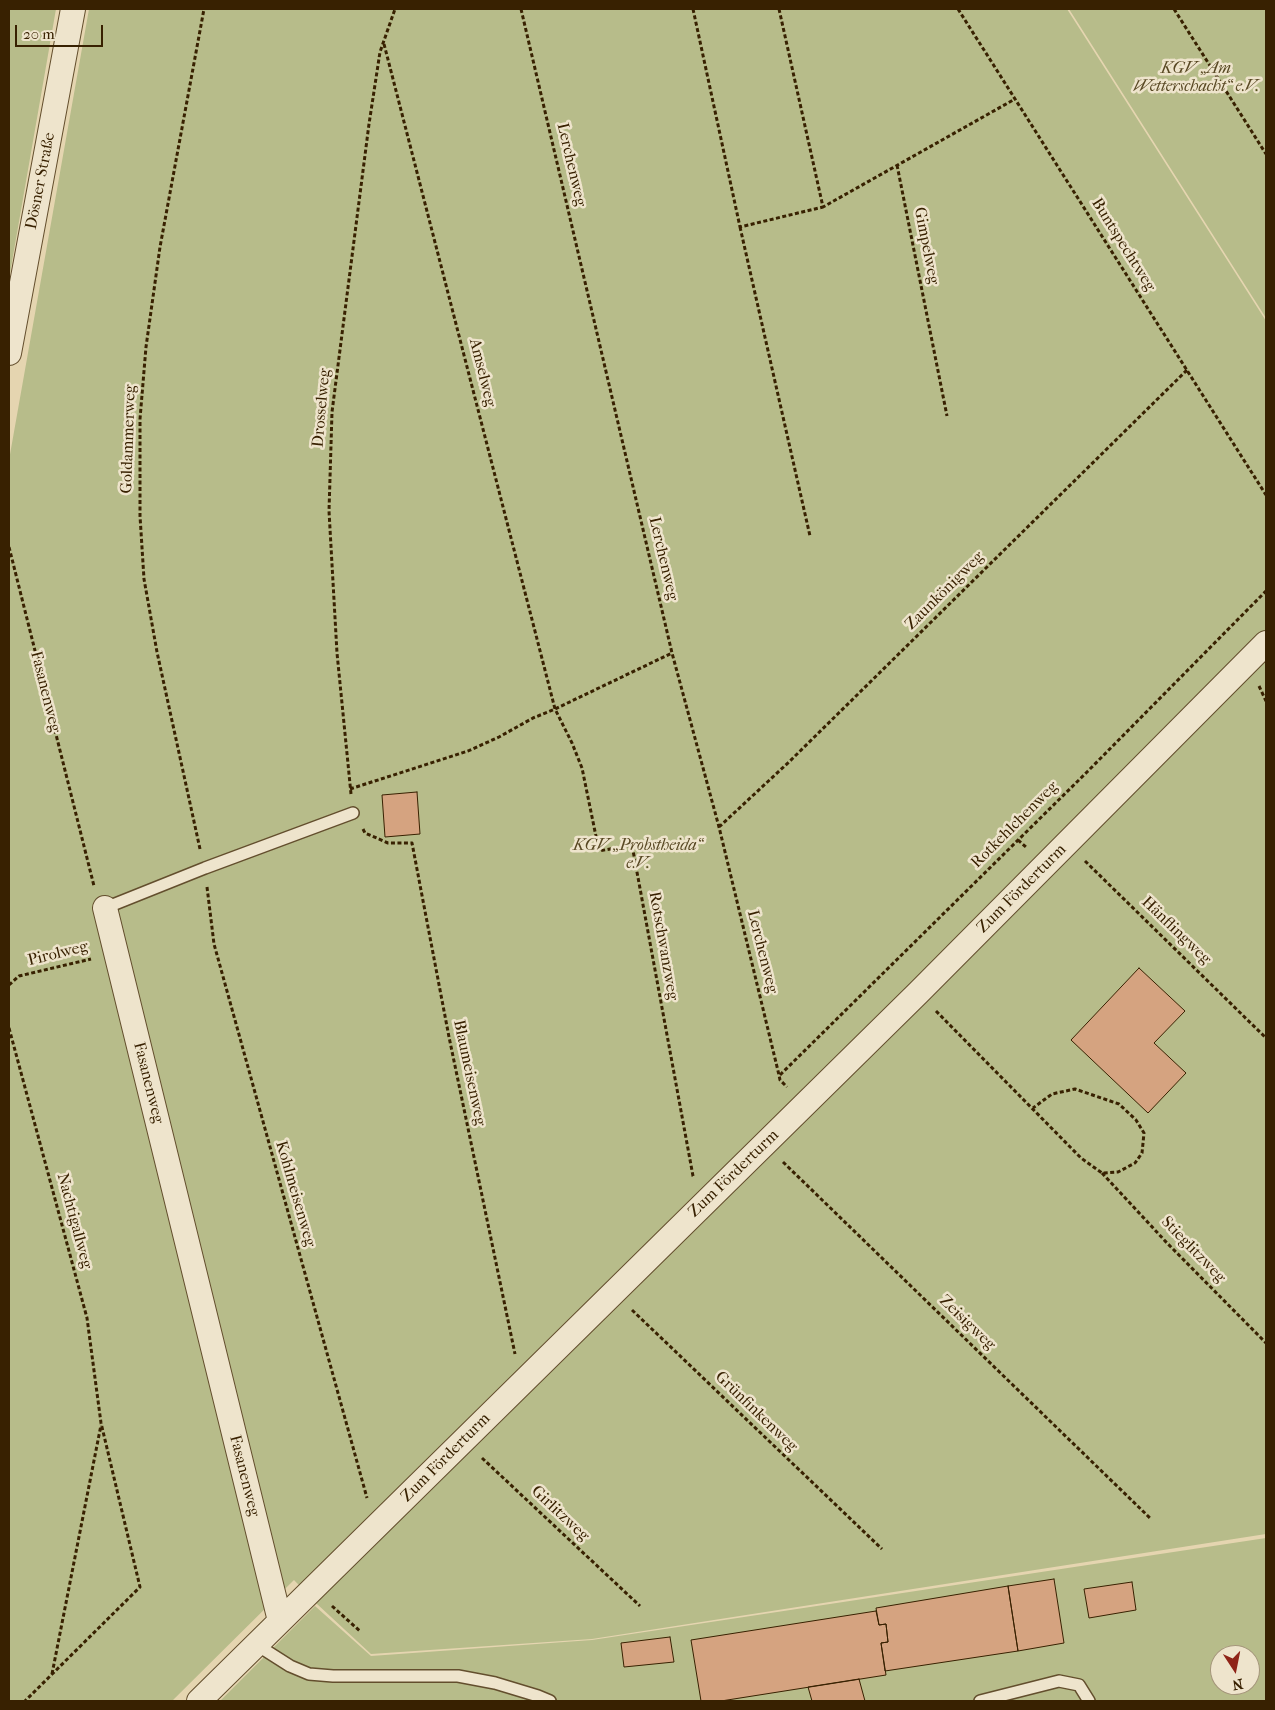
<!DOCTYPE html>
<html>
<head>
<meta charset="utf-8">
<style>
  body { margin:0 }
  #map { position:relative; width:1275px; height:1710px; overflow:hidden; background:#e5d5b0; font-family:"IM FELL French Canon",serif }
  canvas { display:block }
  .frame { position:absolute; inset:0; border:10px solid #382101; pointer-events:none }
  .north { position:absolute; left:1210px; top:1645px; width:50px; height:50px; box-sizing:border-box; background:#eee4cc; border:1px solid #a5967b; border-radius:50%; rotate:169deg; font-size:14px; font-weight:700; line-height:20px; text-align:center; color:#382101 }
  .north::after { content:''; display:block; margin:auto; width:18px; height:22px; background:#8f2418; clip-path:polygon(50% 0,100% 100%,50% 72%,0 100%) }
  .scale { position:absolute; left:15px; top:25px; width:88px; height:22px; box-sizing:border-box; border:2px solid #382101; border-top:0; padding-left:6px; font-size:15px; line-height:18px; white-space:nowrap; color:#382101; -webkit-text-stroke:4px #eee4cc; paint-order:stroke }
</style>
</head>
<body>
<div id="map">
<canvas width="1275" height="1710"></canvas>
<div class="frame"></div>
<div class="north">N</div>
<div class="scale">20 m</div>
</div>
<script>
const g = document.querySelector('canvas').getContext('2d');
g.lineJoin = 'round';
function fill(path, color) {
  g.fillStyle = color;
  g.fill(path, 'evenodd');
}
function poly(rows) {
  const path = new Path2D();
  for (const r of rows) {
    path.moveTo(r[0], r[1]);
    for (let i = 2; i < r.length; i += 2) path.lineTo(r[i], r[i + 1]);
  }
  return path;
}
function strokePath(path, color, width, dash) {
  g.strokeStyle = color;
  g.lineWidth = width;
  g.lineCap = dash ? 'butt' : 'round';
  g.setLineDash(dash || []);
  g.stroke(path);
}
function drawText(font, color, halo, rows, align = 'center') {
  g.font = font + ' "IM FELL French Canon",serif';
  g.lineWidth = 5;
  g.setLineDash([]);
  g.textBaseline = 'middle';
  g.strokeStyle = halo;
  g.fillStyle = color;
  for (const [text, x, y, turn = 0] of rows) {
    g.save();
    g.translate(x, y);
    g.rotate((+turn || 0) * Math.PI / 180);
    g.textAlign = isNaN(turn) ? turn : align;
    if (halo) g.strokeText(text, 0, 0);
    g.fillText(text, 0, 0);
    g.restore();
  }
}
fill(poly([
  [9,9,56,9,9,279],
  [89,9,1067,9,1266,321,1266,1534,592,1639,371,1654,317,1604,294,1580,172,1701,9,1701,9,460],
  [1069,9,1266,9,1266,318],
  [1266,1538,1266,1701,220,1701,315,1606,371,1656,592,1640],
  [1220,1655,1250,1655,1250,1685,1220,1685]
]), '#b7bc8a');
const building = poly([
  [417,792,420,834,385,837,382,795,417,792],
  [1139,968,1185,1011,1154,1043,1186,1073,1148,1113,1071,1040,1139,968],
  [1054,1579,1064,1643,1018,1651,1008,1586,1054,1579],
  [1132,1582,1136,1610,1089,1618,1084,1589,1132,1582],
  [1008,1586,1018,1651,885,1671,881,1643,888,1642,886,1624,879,1625,876,1608,1008,1586],
  [876,1611,879,1625,886,1624,888,1642,881,1643,886,1675,721,1701,701,1701,691,1640,876,1611],
  [670,1637,674,1662,624,1667,621,1643,670,1637],
  [859,1679,865,1701,812,1701,808,1687,859,1679]
]);
fill(building, '#d5a380');
strokePath(building, '#382101', 1);
const lane = poly([
  [105,908,205,868,353,813],
  [257,1645,290,1666,309,1674,333,1676,458,1676,495,1683,538,1696,550,1701],
  [980,1701,1059,1681,1079,1685,1089,1701]
]);
const street = poly([
  [9,353,73,9],
  [105,908,280,1621],
  [199,1701,918,993,1266,643]
]);
strokePath(lane, '#634e2d', 14);
strokePath(street, '#634e2d', 26);
strokePath(poly([
  [521,9,672,653,719,827,779,1075,780,1080,787,1087],
  [693,9,740,227,823,207],
  [779,9,823,207,1015,99],
  [958,9,1266,495],
  [1174,9,1266,154],
  [384,44,555,709,572,743,582,768,599,851,632,845,693,1176,694,1177],
  [897,165,947,416],
  [740,227,810,536],
  [9,547,94,886],
  [1259,686,1266,701],
  [350,789,468,751,499,737,533,718,555,709,672,653],
  [351,794,337,653,329,511,332,412,369,124,380,52,395,9],
  [719,827,790,761,1187,370],
  [363,829,365,833,388,843,412,843,449,1037,515,1354],
  [1018,840,1027,848],
  [200,849,157,652,144,579,140,516,140,419,146,347,160,247,204,9],
  [1085,861,1266,1038],
  [207,887,214,944,367,1498],
  [9,985,19,976,91,959],
  [936,1011,1081,1158,1102,1173,1118,1172,1135,1163,1142,1153,1144,1133,1136,1120,1119,1104,1075,1089,1052,1094,1033,1108],
  [9,1028,87,1318,101,1423,140,1587,25,1701],
  [780,1075,1087,772,1266,591],
  [783,1162,1151,1519],
  [1102,1173,1167,1243,1266,1343],
  [632,1310,882,1549],
  [482,1458,640,1606],
  [332,1606,361,1632],
  [52,1674,101,1425]
]), '#382101', 3, [4, 2.5]);
strokePath(lane, '#eee4cc', 11);
strokePath(street, '#eee4cc', 24);
drawText('italic 16px', '#584823', '#eee4cc', [
  ["KGV „Am",1196,69],
  ["Wetterschacht“ e.V.",1196,87],
  ["KGV „Probstheida“",638,846],
  ["e.V.",638,864]
]);
drawText('16px', '#382101', '#eee4cc', [
  ["Lerchenweg",571,165,77],
  ["Dösner Straße",41,181,-79],
  ["Buntspechtweg",1123,245,58],
  ["Gimpelweg",926,246,79],
  ["Amselweg",482,373,76],
  ["Drosselweg",322,408,-85],
  ["Goldammerweg",129,439,-88],
  ["Lerchenweg",663,559,77],
  ["Zaunkönigweg",945,591,-45],
  ["Fasanenweg",45,692,76],
  ["Rotkehlchenweg",1015,825,-45],
  ["Zum Förderturm",1022,889,-45],
  ["Hänflingweg",1176,931,44],
  ["Rotschwanzweg",663,946,80],
  ["Lerchenweg",762,952,76],
  ["Pirolweg",58,954,-14],
  ["Blaumeisenweg",469,1073,78],
  ["Fasanenweg",148,1083,76],
  ["Zum Förderturm",734,1174,-44],
  ["Kohlmeisenweg",295,1194,74],
  ["Nachtigallweg",74,1221,75],
  ["Stieglitzweg",1193,1250,46],
  ["Zeisigweg",967,1323,44],
  ["Grünfinkenweg",756,1412,44],
  ["Zum Förderturm",446,1458,-45],
  ["Fasanenweg",244,1476,76],
  ["Girlitzweg",560,1514,43]
]);
</script>
</body>
</html>
